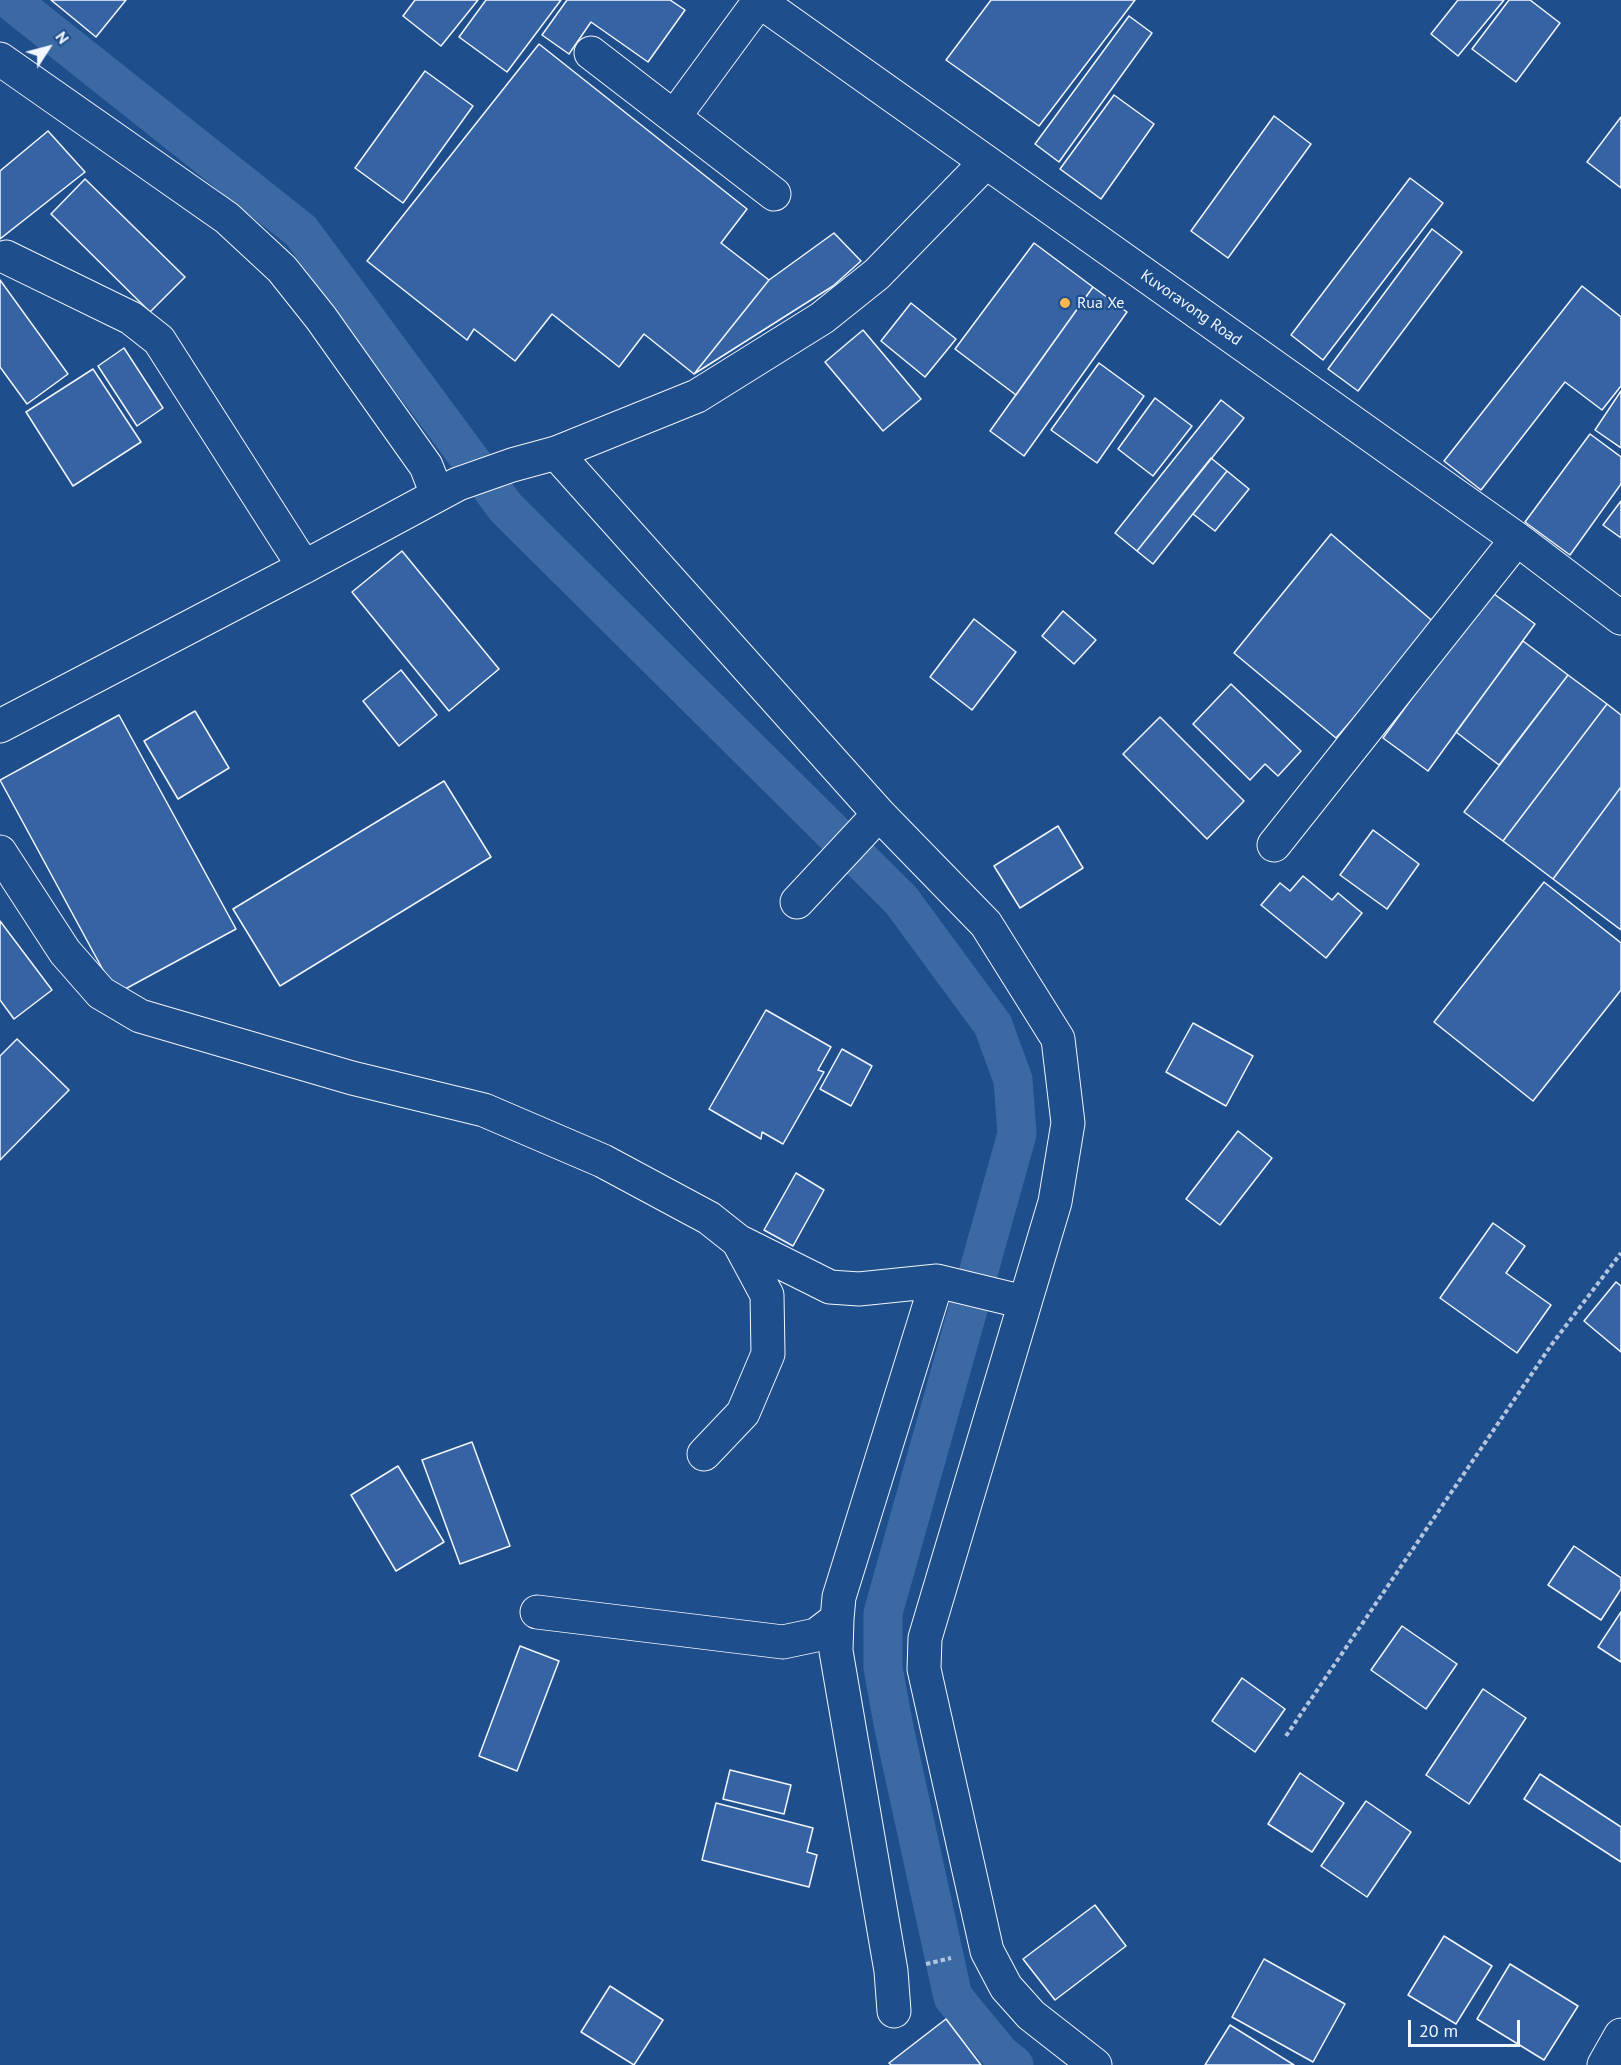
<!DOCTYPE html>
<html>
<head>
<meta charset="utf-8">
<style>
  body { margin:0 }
  #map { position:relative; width:1621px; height:2065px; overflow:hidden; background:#1f4e8c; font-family:"PT Sans",sans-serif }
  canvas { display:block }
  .north { position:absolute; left:18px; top:18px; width:60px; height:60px; -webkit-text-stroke:4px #1f4e8c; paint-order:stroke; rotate:54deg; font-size:16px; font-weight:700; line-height:24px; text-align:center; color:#f2f6ff }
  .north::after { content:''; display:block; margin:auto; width:21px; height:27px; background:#f2f6ff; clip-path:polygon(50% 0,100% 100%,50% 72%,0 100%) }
  .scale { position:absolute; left:1408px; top:2020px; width:112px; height:27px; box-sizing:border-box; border:3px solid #f2f6ff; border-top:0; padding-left:8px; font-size:18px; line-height:21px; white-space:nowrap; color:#f2f6ff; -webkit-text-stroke:4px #1f4e8c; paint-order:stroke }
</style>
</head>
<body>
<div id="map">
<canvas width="1621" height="2065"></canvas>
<div class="north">N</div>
<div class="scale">20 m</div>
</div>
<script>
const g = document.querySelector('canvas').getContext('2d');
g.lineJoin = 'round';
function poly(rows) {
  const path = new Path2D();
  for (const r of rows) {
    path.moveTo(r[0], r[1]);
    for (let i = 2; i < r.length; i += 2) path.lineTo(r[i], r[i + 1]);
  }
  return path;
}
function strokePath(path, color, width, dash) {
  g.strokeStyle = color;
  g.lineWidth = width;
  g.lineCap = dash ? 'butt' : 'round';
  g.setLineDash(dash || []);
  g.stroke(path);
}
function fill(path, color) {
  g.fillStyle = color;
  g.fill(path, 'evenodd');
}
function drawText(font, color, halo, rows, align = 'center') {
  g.font = font + ' "PT Sans",sans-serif';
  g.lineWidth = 4.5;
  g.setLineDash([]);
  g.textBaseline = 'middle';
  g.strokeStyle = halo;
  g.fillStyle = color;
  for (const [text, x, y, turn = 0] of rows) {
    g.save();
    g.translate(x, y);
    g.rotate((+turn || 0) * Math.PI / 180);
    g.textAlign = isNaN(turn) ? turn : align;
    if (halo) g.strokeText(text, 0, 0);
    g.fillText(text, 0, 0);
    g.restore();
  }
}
strokePath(poly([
  [10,0,301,231,506,508,901,900,993,1025,1013,1080,1017,1134,883,1613,883,1668,894,1728,953,1997,1000,2054,1014,2065]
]), '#3b69a3', 39);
const building = poly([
  [51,0,126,0,96,37,51,0],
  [415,0,478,0,441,46,403,16,415,0],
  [486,0,561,0,507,72,459,37,486,0],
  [567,0,670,0,685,10,648,62,591,22,569,54,542,35,567,0],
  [991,0,1135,0,1039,126,946,60,991,0],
  [1458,0,1504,0,1458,56,1431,34,1458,0],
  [1509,0,1530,0,1560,23,1516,82,1472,49,1509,0],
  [1129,16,1152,33,1059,162,1035,144,1129,16],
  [539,44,747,209,721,243,769,280,694,374,644,334,619,367,552,314,515,361,474,329,467,340,367,261,539,44],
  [425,71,473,106,403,203,355,168,425,71],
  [1114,95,1154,124,1101,199,1060,169,1114,95],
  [1274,116,1311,144,1228,258,1191,231,1274,116],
  [1621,117,1621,188,1587,162,1621,117],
  [48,131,85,172,0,239,0,171,48,131],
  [1410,178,1443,203,1323,360,1291,335,1410,178],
  [85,179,185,277,150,312,51,214,85,179],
  [1432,229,1462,252,1358,391,1328,369,1432,229],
  [834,233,861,261,833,286,694,374,769,280,834,233],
  [1034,243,1093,287,1016,395,955,349,1034,243],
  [0,280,68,374,27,404,0,367,0,280],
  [1582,286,1621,317,1621,386,1602,410,1565,382,1481,490,1444,461,1582,286],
  [1093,287,1127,312,1024,456,990,431,1093,287],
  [911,303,956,339,925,377,881,341,911,303],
  [863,330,921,399,883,431,825,362,863,330],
  [124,348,163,408,137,426,98,366,124,348],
  [1099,363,1144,396,1097,463,1051,430,1099,363],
  [93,369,141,442,73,486,26,412,93,369],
  [1621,391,1621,448,1595,430,1621,391],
  [1155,398,1192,426,1153,476,1118,449,1155,398],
  [1221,400,1244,418,1137,551,1115,533,1221,400],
  [1590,434,1621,457,1621,484,1570,555,1525,522,1590,434],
  [1211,458,1227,471,1153,564,1137,551,1211,458],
  [1227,471,1249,489,1215,531,1193,514,1227,471],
  [1621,501,1621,538,1603,525,1621,501],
  [1331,534,1436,624,1336,738,1234,653,1331,534],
  [402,551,499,669,449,711,352,592,402,551],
  [1490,591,1535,624,1428,771,1383,738,1490,591],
  [1063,611,1096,640,1074,664,1042,636,1063,611],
  [974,619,1016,652,972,710,930,677,974,619],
  [1523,641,1568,675,1499,765,1456,732,1523,641],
  [401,670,437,715,399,746,363,701,401,670],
  [1568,675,1607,704,1503,841,1464,812,1568,675],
  [1231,684,1301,751,1278,776,1265,764,1250,780,1193,724,1231,684],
  [1607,704,1621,715,1621,787,1553,879,1503,841,1607,704],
  [195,711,229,768,178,799,144,741,195,711],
  [119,715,236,929,116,994,0,780,119,715],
  [1160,717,1244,801,1207,839,1123,754,1160,717],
  [444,781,491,857,280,986,233,909,444,781],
  [1621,787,1621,930,1553,879,1621,787],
  [1058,826,1083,868,1020,908,994,866,1058,826],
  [1373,830,1419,864,1387,909,1340,875,1373,830],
  [1303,876,1332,900,1338,893,1362,913,1326,958,1261,905,1280,883,1290,891,1303,876],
  [1544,882,1621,943,1621,990,1533,1101,1434,1022,1544,882],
  [0,921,52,990,14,1019,0,1000,0,921],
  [766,1010,831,1047,818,1070,824,1072,783,1144,762,1132,761,1139,709,1109,766,1010],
  [1193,1023,1253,1056,1226,1106,1166,1072,1193,1023],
  [17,1039,69,1090,0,1160,0,1056,17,1039],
  [842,1049,872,1066,851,1106,820,1089,842,1049],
  [1238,1131,1272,1158,1220,1225,1186,1199,1238,1131],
  [796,1173,824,1190,793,1246,764,1230,796,1173],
  [1493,1223,1525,1246,1506,1273,1551,1305,1517,1353,1440,1298,1493,1223],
  [1616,1282,1621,1286,1621,1352,1584,1321,1616,1282],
  [472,1442,510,1546,460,1564,422,1460,472,1442],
  [398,1466,444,1542,396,1571,351,1495,398,1466],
  [1574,1546,1621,1578,1621,1589,1601,1620,1548,1585,1574,1546],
  [1621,1612,1621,1662,1598,1647,1621,1612],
  [1402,1626,1457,1664,1426,1709,1371,1670,1402,1626],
  [520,1646,559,1661,517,1771,479,1756,520,1646],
  [1242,1678,1285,1709,1255,1752,1212,1721,1242,1678],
  [1483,1689,1526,1718,1469,1804,1426,1775,1483,1689],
  [730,1770,791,1785,784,1814,723,1799,730,1770],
  [1300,1773,1344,1803,1312,1852,1268,1824,1300,1773],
  [1540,1774,1621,1827,1621,1862,1524,1799,1540,1774],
  [1366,1801,1411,1832,1367,1897,1321,1866,1366,1801],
  [716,1803,813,1828,807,1852,817,1855,809,1887,702,1860,716,1803],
  [1095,1905,1126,1946,1055,2000,1023,1959,1095,1905],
  [1444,1936,1492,1966,1456,2024,1408,1995,1444,1936],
  [1264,1959,1345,2004,1313,2062,1232,2017,1264,1959],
  [1510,1964,1578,2006,1544,2060,1477,2019,1510,1964],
  [610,1986,663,2020,634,2065,581,2032,610,1986],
  [946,2019,981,2065,891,2065,889,2063,946,2019],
  [1230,2025,1294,2065,1205,2065,1230,2025]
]);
fill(building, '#3563a3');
strokePath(building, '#f2f6ff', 1.5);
const minor = poly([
  [758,0,1517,539,1621,618],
  [591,53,774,194],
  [0,59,227,218,282,269,321,318,426,466,437,494],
  [674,117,760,0],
  [6,257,131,318,159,340,304,567],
  [556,453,879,814,986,924,1058,1039,1068,1123,1055,1202,925,1638,924,1669,987,1951,1006,1987,1031,2015,1095,2065],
  [0,726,304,567,458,484,512,465,556,453,697,396,822,318,877,274,986,162],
  [1274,845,1517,539],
  [0,852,65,952,101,993,140,1016,352,1078,484,1110,603,1161,709,1218,738,1241,830,1287,859,1289,937,1281,1024,1302],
  [797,902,879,814],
  [704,1454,743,1413,768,1354,767,1295,738,1241],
  [537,1612,783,1642,816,1635,837,1619],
  [894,2011,891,1971,836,1651,837,1619,839,1597,937,1281],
  [1604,2065,1621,2035]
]);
strokePath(minor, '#f2f6ff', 35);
strokePath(poly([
  [1286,1736,1552,1344,1621,1253],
  [926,1964,951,1958]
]), '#b3c4dc', 4, [4.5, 3]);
strokePath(minor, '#1f4e8c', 33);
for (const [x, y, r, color] of [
  [1065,303,6,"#ffb74d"]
]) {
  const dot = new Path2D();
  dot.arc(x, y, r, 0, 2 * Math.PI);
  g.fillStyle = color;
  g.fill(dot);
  strokePath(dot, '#1f4e8c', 2);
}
drawText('16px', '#f2f6ff', '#1f4e8c', [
  ["Rua Xe",1077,303]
], 'left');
drawText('16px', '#f2f6ff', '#1f4e8c', [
  ["Kuvoravong Road",1191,308,35]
]);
</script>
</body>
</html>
